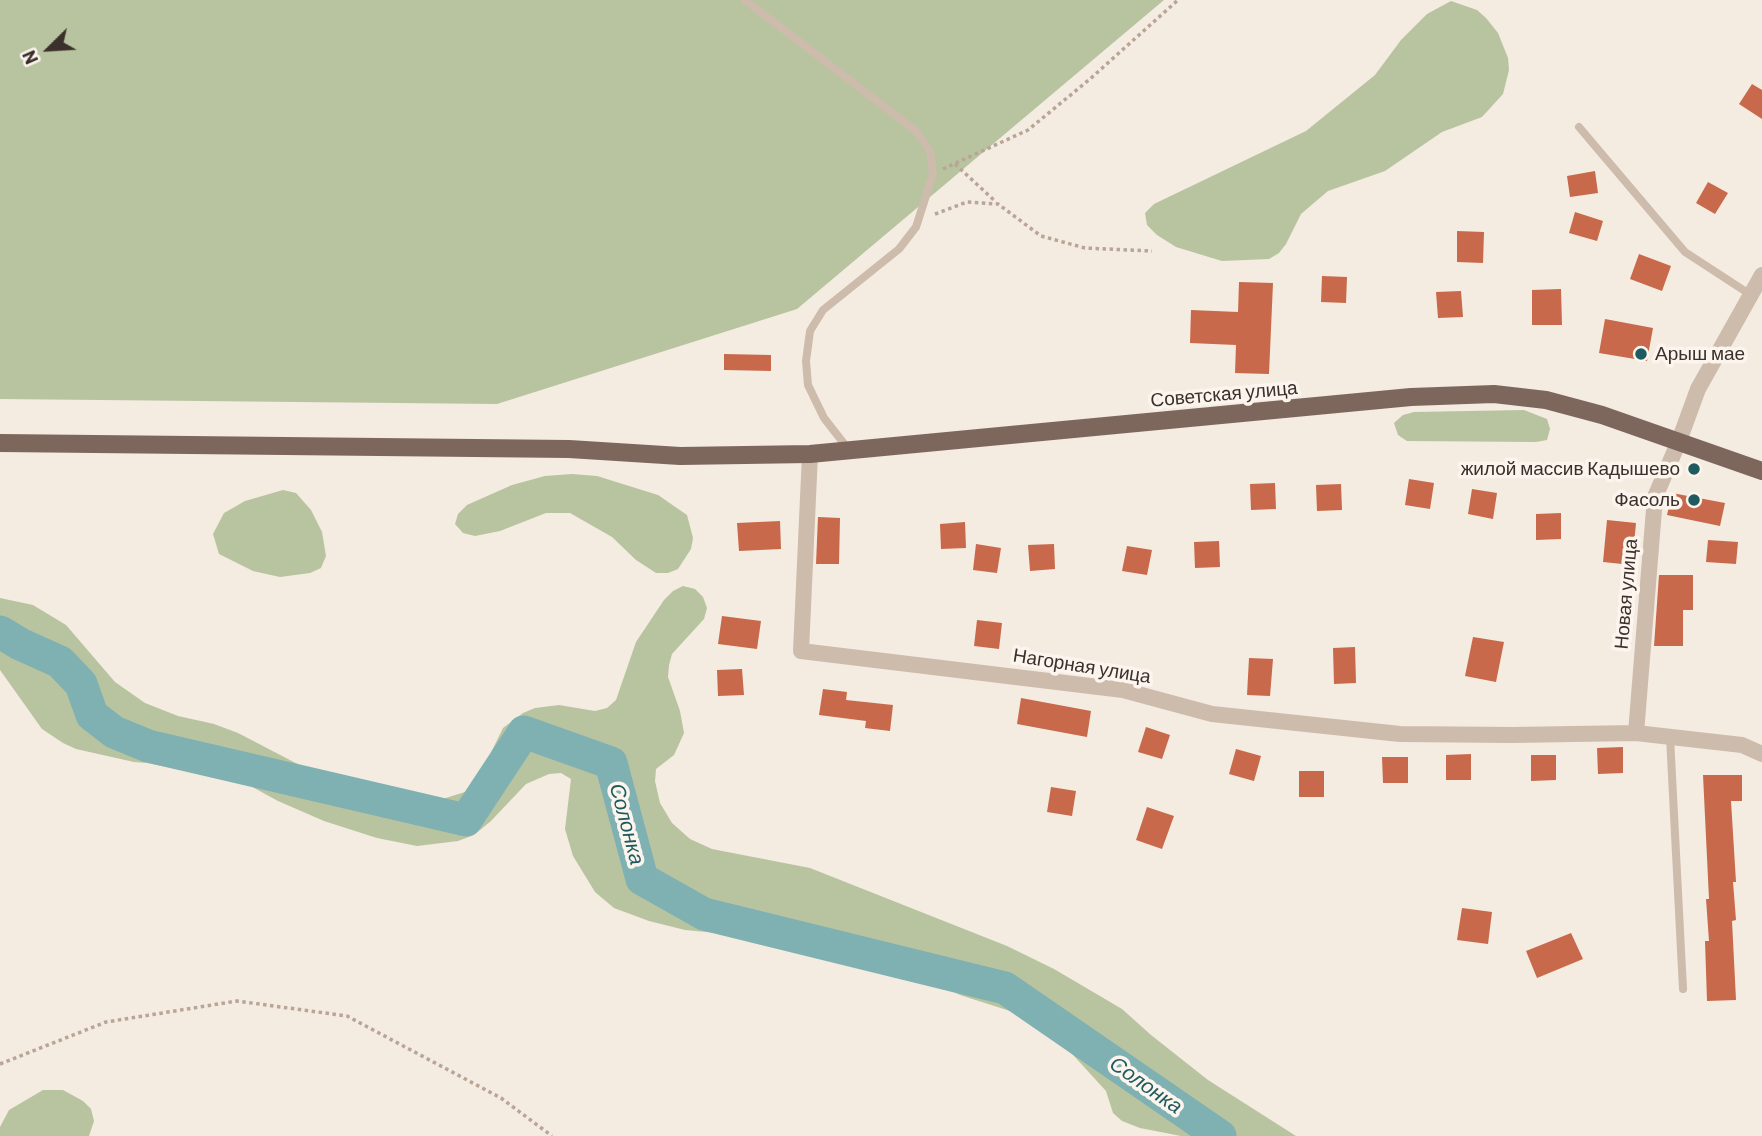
<!DOCTYPE html>
<html>
<head>
<meta charset="utf-8">
<style>
  body { margin:0 }
  #map { position:relative; width:1762px; height:1136px; overflow:hidden; background:#f4ebe1; font-family:Barlow,sans-serif }
  canvas { display:block }
  .north { position:absolute; left:14px; top:14px; width:70px; height:70px; -webkit-text-stroke:5px #fbf5ee; paint-order:stroke; rotate:246deg; font-size:19px; font-weight:700; line-height:28px; text-align:center; color:#3b302b }
  .north::after { content:''; display:block; margin:auto; width:24px; height:32px; background:#3b302b; clip-path:polygon(50% 0,100% 100%,50% 72%,0 100%) }
</style>
</head>
<body>
<div id="map">
<canvas width="1762" height="1136"></canvas>
<div class="north">N</div>
</div>
<script>
const g = document.querySelector('canvas').getContext('2d');
g.lineJoin = 'round';
function fill(path, color) {
  g.fillStyle = color;
  g.fill(path, 'evenodd');
}
function poly(rows) {
  const path = new Path2D();
  for (const r of rows) {
    path.moveTo(r[0], r[1]);
    for (let i = 2; i < r.length; i += 2) path.lineTo(r[i], r[i + 1]);
  }
  return path;
}
function strokePath(path, color, width, dash) {
  g.strokeStyle = color;
  g.lineWidth = width;
  g.lineCap = dash ? 'butt' : 'round';
  g.setLineDash(dash || []);
  g.stroke(path);
}
function drawText(font, color, halo, rows, align = 'center') {
  g.font = font + ' Barlow,sans-serif';
  g.lineWidth = 7;
  g.setLineDash([]);
  g.textBaseline = 'middle';
  g.strokeStyle = halo;
  g.fillStyle = color;
  for (const [text, x, y, turn = 0] of rows) {
    g.save();
    g.translate(x, y);
    g.rotate((+turn || 0) * Math.PI / 180);
    g.textAlign = isNaN(turn) ? turn : align;
    if (halo) g.strokeText(text, 0, 0);
    g.fillText(text, 0, 0);
    g.restore();
  }
}
fill(poly([
  [0,0,1164,0,797,309,497,404,0,399],
  [1451,1,1477,10,1486,18,1498,33,1508,58,1509,70,1503,94,1482,117,1442,132,1385,171,1328,191,1301,214,1286,244,1279,253,1269,259,1222,261,1176,247,1157,235,1147,225,1145,213,1154,204,1306,131,1375,75,1401,40,1427,14],
  [1524,410,1547,419,1550,429,1547,440,1536,442,1407,441,1398,435,1394,423,1403,415,1414,412],
  [572,474,597,476,658,495,687,515,693,538,691,549,678,569,668,573,656,573,636,560,612,537,570,513,546,513,500,531,475,536,463,533,455,524,458,514,467,505,512,485,545,476],
  [283,490,296,493,311,510,322,532,326,556,321,568,310,573,280,577,253,571,219,554,213,534,224,513,245,501],
  [683,586,695,589,703,597,707,608,704,619,672,654,669,665,668,677,680,711,684,733,674,755,656,769,655,781,660,803,672,823,690,839,712,849,810,868,1007,946,1054,969,1122,1009,1151,1035,1208,1080,1296,1136,1181,1136,1140,1128,1122,1121,1113,1113,1106,1091,1063,1044,1010,1011,960,995,911,971,868,957,738,935,685,930,649,921,614,908,595,892,573,856,565,829,571,779,561,773,549,774,526,784,491,821,474,835,458,841,417,846,377,838,324,821,278,801,245,783,147,763,134,762,76,749,63,743,42,729,0,670,0,598,33,605,66,625,115,682,145,703,178,716,214,724,238,733,311,771,409,802,433,802,468,791,476,783,503,728,523,713,535,708,559,705,595,711,607,708,616,700,636,642,664,600,673,591],
  [43,1090,63,1090,83,1101,91,1109,94,1121,89,1136,0,1136,0,1127,9,1110]
]), '#b8c4a0');
strokePath(poly([
  [0,632,20,644,60,662,81,684,92,715,114,732,148,746,466,820,524,732,611,763,642,879,704,914,1005,988,1220,1136]
]), '#7fb0b2', 33);
fill(poly([
  [1752,84,1762,90,1762,119,1739,104],
  [1595,171,1598,193,1570,197,1567,176],
  [1708,182,1728,193,1715,214,1696,203],
  [1575,212,1603,221,1597,241,1569,233],
  [1457,231,1484,232,1483,263,1457,262],
  [1639,254,1671,266,1662,291,1630,279],
  [1322,276,1347,277,1346,303,1321,302],
  [1239,282,1273,283,1269,374,1235,373,1236,345,1190,343,1191,310,1238,312],
  [1561,289,1562,325,1532,325,1532,290],
  [1461,291,1463,317,1438,318,1436,292],
  [1605,319,1653,328,1647,361,1599,353],
  [724,354,771,355,771,371,724,370],
  [1409,479,1434,483,1430,509,1405,505],
  [1275,483,1276,509,1251,510,1250,484],
  [1341,484,1342,510,1317,511,1316,485],
  [1472,489,1497,493,1493,519,1468,514],
  [1672,493,1725,503,1720,526,1667,515],
  [1561,513,1561,539,1536,540,1536,514],
  [818,517,840,518,839,564,816,564],
  [1607,520,1636,523,1632,565,1603,562],
  [780,521,781,549,739,551,737,523],
  [965,522,966,548,941,549,940,524],
  [1708,540,1738,542,1736,564,1706,562],
  [1219,541,1220,567,1195,568,1194,542],
  [976,544,1001,548,997,573,973,570],
  [1054,544,1055,569,1030,571,1028,545],
  [1127,546,1152,550,1147,575,1122,571],
  [1659,575,1693,575,1693,610,1683,610,1683,646,1654,646],
  [722,616,761,621,757,649,718,644],
  [977,620,1002,623,999,649,974,646],
  [1473,637,1504,642,1496,682,1465,676],
  [1355,647,1356,683,1334,684,1333,648],
  [1249,658,1273,659,1270,696,1247,695],
  [742,669,744,695,718,696,717,670],
  [823,689,847,692,846,700,893,705,890,731,865,728,866,721,819,715],
  [1021,698,1091,711,1087,737,1017,724],
  [1146,727,1170,735,1162,759,1138,752],
  [1623,747,1623,773,1598,774,1597,748],
  [1236,749,1261,756,1254,781,1229,774],
  [1471,754,1471,780,1446,780,1446,755],
  [1531,755,1556,755,1556,780,1531,781],
  [1382,757,1408,757,1408,783,1383,783],
  [1299,771,1324,771,1324,797,1299,797],
  [1703,775,1742,775,1742,801,1731,801,1736,882,1733,882,1736,920,1732,921,1736,1000,1707,1001,1705,941,1709,941,1706,899,1709,899],
  [1051,787,1076,791,1072,816,1047,812],
  [1147,807,1174,816,1162,849,1136,840],
  [1462,908,1492,912,1488,944,1457,940],
  [1571,933,1583,959,1537,978,1526,951]
]), '#c8694b');
strokePath(poly([
  [955,164,996,202],
  [943,169,1028,130,1090,79,1178,0],
  [935,214,967,202,998,204,1041,236,1085,248,1152,251],
  [0,1064,106,1022,237,1001,347,1016,501,1098,552,1136]
]), '#b9a596', 3.5, [3.5, 3.5]);
strokePath(poly([
  [745,0,916,131,930,151,933,174,916,227,899,249,823,310,810,331,806,361,808,385,824,418,849,450],
  [1579,127,1685,252,1751,295],
  [1670,737,1683,989]
]), '#cdbbac', 8);
strokePath(poly([
  [810,454,801,651,1123,690,1212,714,1400,734,1512,735,1636,733,1742,745,1762,754],
  [1636,733,1655,497,1679,441,1698,389,1762,275]
]), '#cdbbac', 16);
strokePath(poly([
  [0,443,569,449,680,456,810,454,1411,397,1494,394,1546,400,1602,415,1762,471]
]), '#7d675c', 18);
for (const [x, y, r, color] of [
  [1641,354,7,"#1f5a5e"],
  [1694,469,7,"#1f5a5e"],
  [1694,500,7,"#1f5a5e"]
]) {
  const dot = new Path2D();
  dot.arc(x, y, r, 0, 2 * Math.PI);
  g.fillStyle = color;
  g.fill(dot);
  strokePath(dot, '#fbf5ee', 2.5);
}
drawText('19px', '#3b302b', '#fbf5ee', [
  ["Арыш мае",1655,354,"left"],
  ["жилой массив Кадышево",1680,469],
  ["Фасоль",1680,500]
], 'right');
drawText('19px', '#3b302b', '#fbf5ee', [
  ["Советская улица",1224,394,-5],
  ["Новая улица",1626,594,-85],
  ["Нагорная улица",1082,666,9]
]);
drawText('italic 21px', '#1f5a5e', '#fbf5ee', [
  ["Солонка",627,824,75],
  ["Солонка",1146,1085,35]
]);
</script>
</body>
</html>
